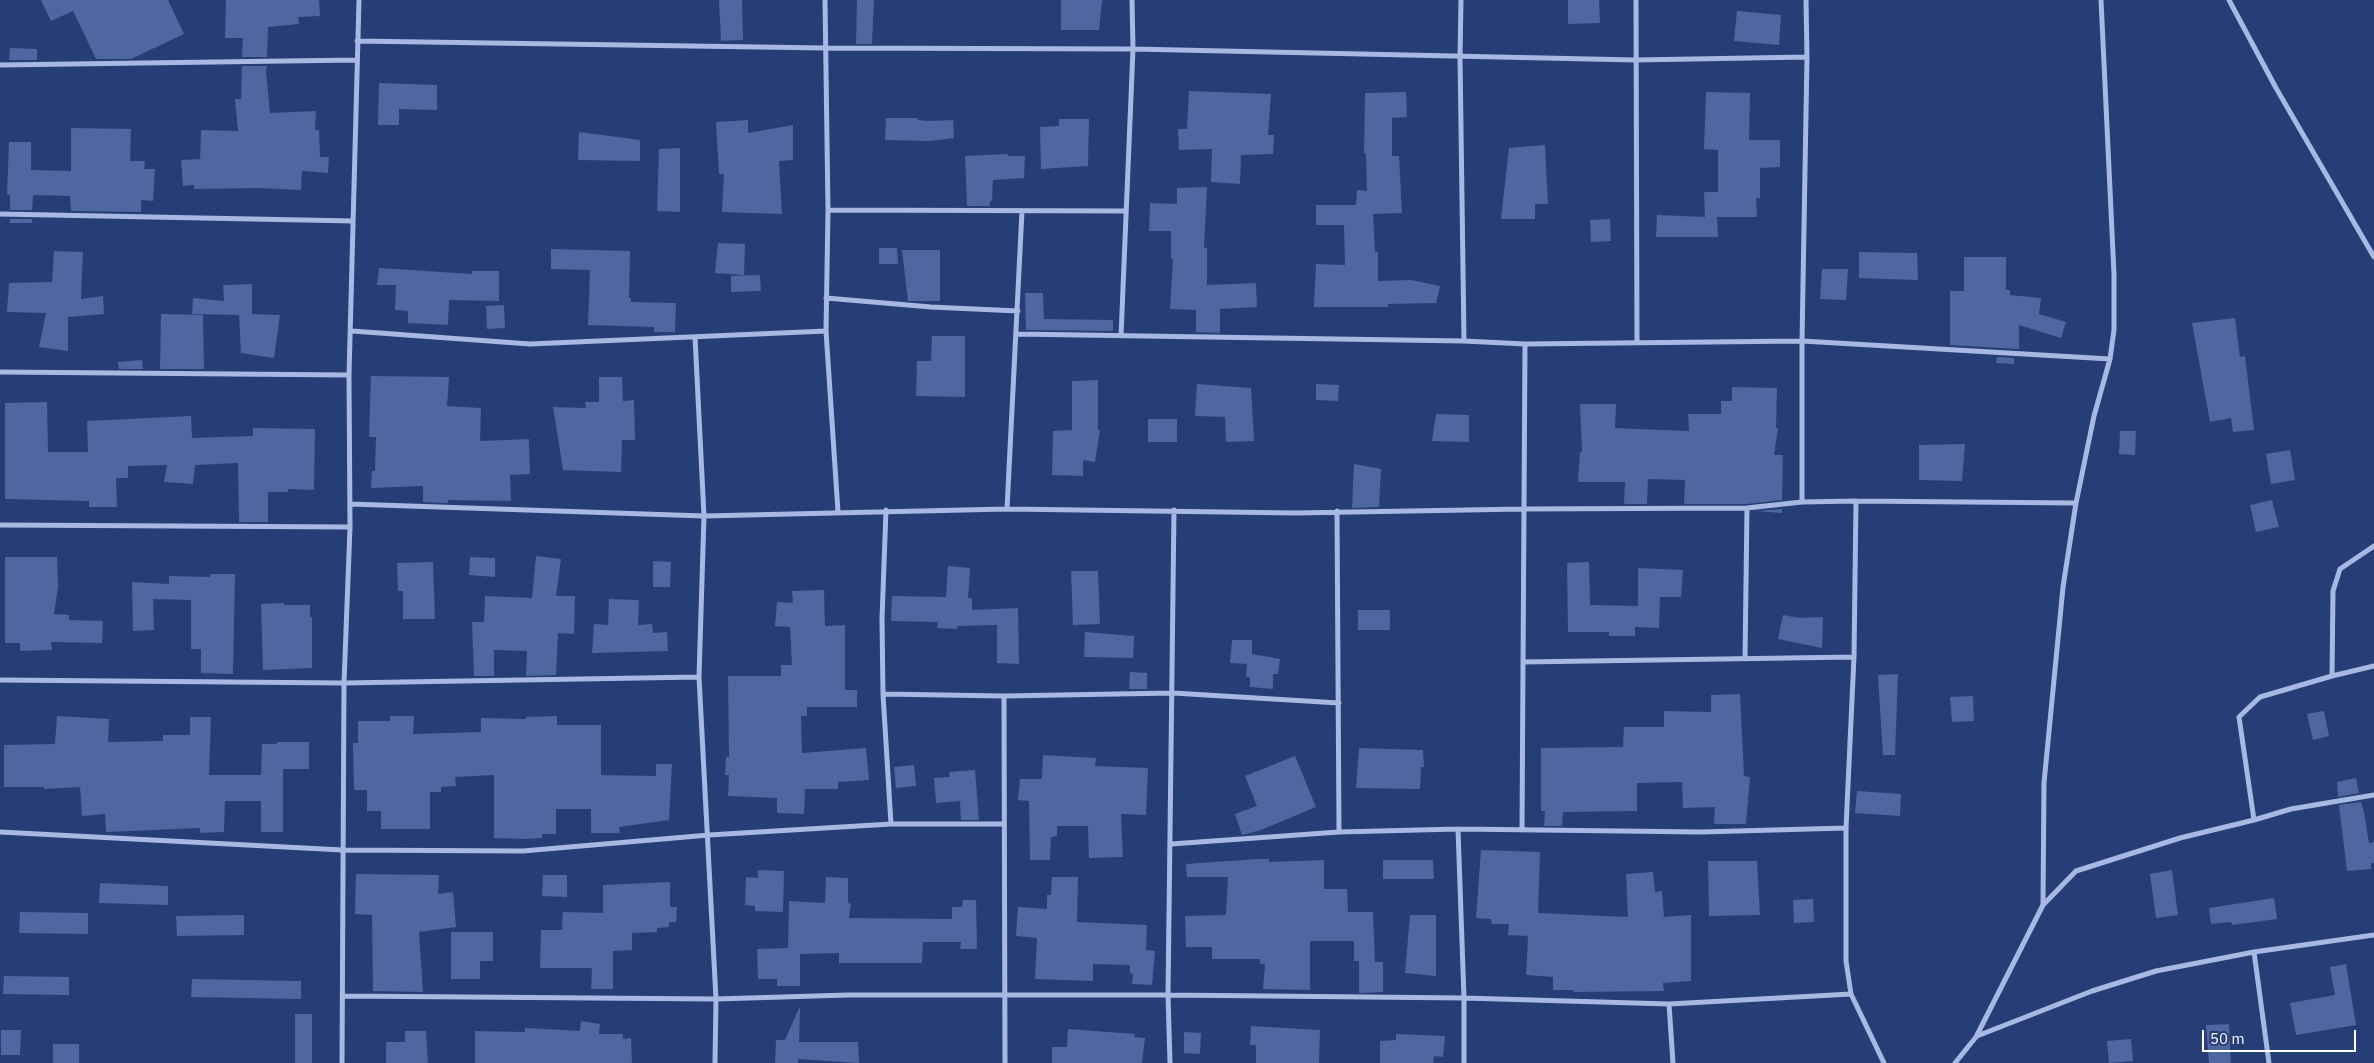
<!DOCTYPE html>
<html>
<head>
<meta charset="utf-8">
<style>
  body { margin:0 }
  #map { position:relative; width:2374px; height:1063px; overflow:hidden; background:#263d76; font-family:"IBM Plex Sans",sans-serif }
  canvas { display:block }
  .scale { position:absolute; left:2202px; top:1030px; width:154px; height:22px; box-sizing:border-box; border:2px solid #fff; border-top:0; padding-left:6px; font-size:15px; line-height:18px; white-space:nowrap; color:#fff; -webkit-text-stroke:4px #263d76; paint-order:stroke }
</style>
</head>
<body>
<div id="map">
<canvas width="2374" height="1063"></canvas>
<div class="scale">50 m</div>
</div>
<script>
const g = document.querySelector('canvas').getContext('2d');
g.lineJoin = 'round';
function fill(path, color) {
  g.fillStyle = color;
  g.fill(path, 'evenodd');
}
function poly(rows) {
  const path = new Path2D();
  for (const r of rows) {
    path.moveTo(r[0], r[1]);
    for (let i = 2; i < r.length; i += 2) path.lineTo(r[i], r[i + 1]);
  }
  return path;
}
function strokePath(path, color, width, dash) {
  g.strokeStyle = color;
  g.lineWidth = width;
  g.lineCap = dash ? 'butt' : 'round';
  g.setLineDash(dash || []);
  g.stroke(path);
}
fill(poly([
  [41,0,168,0,184,34,131,59,96,59,73,11,51,21],
  [226,0,319,0,320,16,298,17,299,24,268,27,267,57,242,57,243,38,225,38],
  [719,0,742,0,743,40,721,41],
  [857,0,874,0,872,44,856,44],
  [1061,0,1102,0,1099,30,1061,30],
  [1568,0,1599,0,1600,23,1568,24],
  [1737,11,1781,15,1779,45,1734,41],
  [10,48,37,49,37,60,9,60],
  [242,66,267,66,266,72,270,113,316,111,315,130,319,130,320,157,329,157,328,173,302,171,301,190,258,188,194,189,194,185,183,186,181,160,200,159,201,130,238,131,235,99,241,99],
  [379,83,437,85,437,110,399,109,399,125,378,125],
  [1189,91,1271,94,1268,135,1274,135,1273,154,1241,155,1240,184,1211,182,1212,149,1179,150,1178,129,1187,129],
  [1406,92,1407,117,1392,118,1392,156,1399,156,1402,213,1373,214,1375,252,1378,252,1378,281,1411,280,1440,286,1436,303,1388,304,1388,307,1314,307,1316,264,1345,265,1344,225,1316,225,1316,205,1356,205,1357,190,1367,191,1366,153,1364,153,1365,93],
  [1706,92,1750,93,1749,140,1780,140,1780,167,1760,168,1760,198,1756,198,1757,217,1717,217,1718,237,1656,237,1657,215,1705,217,1704,192,1718,192,1718,150,1704,149],
  [886,118,918,118,918,120,929,121,953,120,954,138,930,141,885,140],
  [1059,119,1089,119,1088,166,1041,169,1040,127,1059,126],
  [748,120,748,133,793,125,793,160,779,161,782,214,722,212,724,174,719,174,716,122],
  [71,128,131,129,130,161,145,161,144,169,155,169,153,201,141,200,141,212,71,211,70,196,33,195,32,210,10,210,10,195,7,195,9,142,31,142,31,170,71,171],
  [579,132,640,140,640,161,578,160],
  [1545,145,1548,204,1535,204,1535,219,1501,219,1509,148],
  [680,148,680,212,657,211,659,149],
  [1008,154,1008,156,1025,156,1024,178,993,180,992,201,990,201,990,206,967,206,965,156],
  [1207,187,1204,248,1207,248,1207,285,1256,283,1257,307,1220,309,1220,333,1196,332,1196,310,1170,309,1173,259,1171,259,1171,231,1149,231,1150,203,1177,204,1177,188],
  [10,219,32,219,32,223,10,223],
  [1610,219,1611,241,1591,242,1590,220],
  [718,243,745,244,744,275,715,273],
  [879,248,897,248,898,264,879,264],
  [551,249,630,251,629,298,631,298,631,302,676,303,675,332,654,332,654,327,588,325,590,270,551,269],
  [902,250,940,250,940,301,908,301],
  [54,251,83,252,81,299,103,296,104,314,68,317,68,351,39,347,46,313,7,312,9,283,52,282],
  [1859,252,1917,253,1918,280,1859,278],
  [1964,257,2006,257,2006,290,2010,290,2010,295,2041,298,2039,314,2066,322,2061,338,2019,325,2019,349,1950,345,1950,291,1964,291],
  [379,268,472,274,472,271,499,271,499,301,449,300,448,325,408,323,408,311,395,310,396,285,377,285],
  [1822,269,1848,269,1846,300,1820,299],
  [760,275,761,291,731,292,731,276],
  [252,284,252,314,280,315,274,358,241,353,239,315,192,314,193,298,224,301,223,285],
  [1025,293,1043,293,1044,319,1113,320,1113,331,1026,330],
  [504,305,505,328,487,329,486,306],
  [161,314,203,315,204,369,160,369],
  [2235,318,2240,357,2245,356,2254,430,2233,432,2231,418,2210,422,2192,323],
  [932,336,965,336,965,397,916,396,917,361,931,361],
  [1997,357,2014,358,2014,364,1996,363],
  [142,360,143,369,119,369,118,362],
  [371,376,449,377,447,406,481,408,480,441,529,439,530,474,510,475,511,501,448,500,448,503,423,502,423,486,371,488,372,471,375,471,376,437,369,437],
  [599,377,622,377,623,401,634,400,635,440,622,440,621,472,563,470,553,407,586,408,585,402,599,402],
  [1098,380,1098,430,1100,430,1095,462,1083,460,1083,476,1052,475,1053,431,1072,430,1072,381],
  [1197,384,1251,388,1254,441,1226,442,1225,417,1195,416],
  [1316,384,1339,385,1338,401,1316,400],
  [1732,387,1777,388,1776,428,1778,428,1774,455,1783,455,1782,500,1747,504,1684,504,1685,480,1648,479,1647,504,1624,504,1625,482,1578,482,1580,452,1582,452,1580,404,1616,404,1615,428,1689,431,1688,414,1721,414,1721,401,1732,401],
  [47,402,48,452,88,452,87,421,191,416,192,438,253,436,253,428,315,429,314,490,288,489,288,492,268,492,268,522,239,522,238,463,195,465,193,484,164,482,167,465,128,466,128,478,116,478,117,507,89,507,89,501,5,499,5,403],
  [1436,414,1469,415,1469,442,1432,441],
  [1148,419,1177,419,1177,442,1148,442],
  [2120,431,2136,431,2135,455,2119,454],
  [1965,444,1962,481,1919,480,1919,445],
  [2290,450,2295,480,2271,484,2266,454],
  [1354,464,1381,469,1379,507,1352,508],
  [2272,500,2279,527,2256,532,2250,505],
  [1782,509,1782,513,1756,511],
  [536,556,561,559,556,596,575,596,574,634,558,633,556,675,526,676,527,651,494,650,494,676,474,676,472,622,484,622,485,596,532,598],
  [5,557,57,557,58,587,54,614,69,615,69,620,103,621,102,643,51,642,52,650,20,651,20,643,5,643],
  [470,557,495,558,495,577,469,575],
  [653,561,671,562,670,587,653,587],
  [433,562,435,619,403,619,403,591,398,591,397,563],
  [1589,562,1590,605,1638,606,1638,568,1683,570,1681,597,1660,597,1659,628,1635,627,1635,636,1609,636,1609,632,1568,632,1567,563],
  [948,566,970,568,968,598,972,598,972,610,1018,608,1019,664,997,663,997,625,958,626,957,629,937,628,938,622,891,621,892,596,946,597],
  [1071,571,1098,571,1100,624,1073,625],
  [210,574,235,574,233,674,201,673,201,649,191,649,191,600,153,599,154,630,133,631,132,582,169,584,169,576,210,577],
  [824,590,825,626,845,625,845,690,857,690,857,707,807,707,807,716,801,716,802,753,866,748,869,780,838,782,838,789,805,789,804,814,777,813,777,798,728,796,729,775,725,775,726,757,729,757,728,676,781,676,781,665,792,665,790,627,775,626,777,602,793,603,792,591],
  [609,599,639,600,638,625,652,624,653,633,667,632,668,651,592,653,594,624,608,625],
  [284,603,284,605,310,605,310,617,312,617,312,668,263,670,261,604],
  [1358,610,1390,610,1390,630,1358,630],
  [1783,615,1799,618,1823,617,1822,648,1778,639],
  [1085,632,1134,636,1133,658,1084,657],
  [1232,640,1252,640,1252,654,1280,659,1278,674,1273,674,1273,689,1250,687,1250,677,1246,677,1247,664,1230,663],
  [1130,672,1147,673,1147,689,1129,689],
  [1898,674,1895,755,1883,755,1878,675],
  [1740,694,1744,776,1750,777,1746,824,1714,824,1715,807,1683,808,1682,782,1637,783,1637,811,1563,812,1562,826,1544,826,1545,811,1541,811,1541,748,1623,747,1624,727,1664,727,1664,711,1711,712,1711,695],
  [1973,696,1974,721,1952,722,1950,697],
  [2324,711,2329,736,2313,740,2307,714],
  [57,716,109,719,108,742,163,741,163,735,190,735,190,717,211,717,209,775,261,775,262,744,277,744,277,742,309,742,309,769,283,769,283,832,261,832,261,801,225,801,224,832,200,833,200,828,106,832,105,814,82,816,80,787,44,789,44,787,4,787,4,745,55,744],
  [390,716,414,716,413,734,481,732,481,718,526,719,526,717,557,716,557,725,601,725,601,775,656,776,656,764,672,764,669,820,619,827,620,833,591,833,591,809,556,809,556,834,542,834,542,838,525,839,494,838,494,775,455,777,456,786,441,787,441,792,430,792,430,829,381,829,381,811,367,811,367,790,354,790,353,743,358,743,358,721,390,721],
  [1359,748,1423,750,1424,767,1421,767,1420,789,1356,788],
  [1043,755,1096,758,1095,766,1148,768,1146,815,1121,814,1123,857,1089,858,1088,826,1057,826,1057,836,1051,837,1050,860,1030,860,1029,801,1018,800,1020,779,1042,779],
  [1295,756,1316,807,1261,830,1242,835,1235,814,1257,806,1245,776],
  [914,765,916,786,896,788,894,767],
  [975,770,979,820,961,820,960,801,936,803,934,778,950,777,949,772],
  [2356,778,2359,793,2338,797,2337,782],
  [1857,791,1901,794,1900,816,1855,813],
  [2361,802,2364,812,2369,843,2374,842,2374,863,2371,863,2371,869,2347,871,2339,805],
  [1481,850,1540,852,1538,913,1628,917,1626,874,1653,872,1655,892,1662,891,1664,917,1691,915,1691,981,1663,983,1664,991,1574,992,1574,990,1553,990,1553,977,1526,975,1528,936,1508,935,1509,924,1492,924,1491,919,1476,918],
  [1258,859,1269,859,1269,862,1324,860,1324,889,1347,889,1348,912,1373,912,1375,962,1383,962,1383,992,1359,993,1359,961,1354,961,1354,941,1310,941,1310,990,1263,989,1265,964,1260,964,1260,959,1212,959,1212,947,1186,947,1185,916,1226,915,1228,877,1187,877,1186,864],
  [1383,860,1433,860,1434,879,1383,879],
  [1708,861,1757,861,1760,915,1709,916],
  [758,870,784,871,783,912,755,911,755,906,745,905,746,877,758,878],
  [2172,870,2178,915,2156,918,2150,874],
  [356,874,439,875,438,894,453,892,456,927,419,932,423,992,373,991,372,915,355,914],
  [543,875,567,875,567,897,542,896],
  [826,877,848,878,848,903,851,904,849,918,952,919,952,907,962,907,963,900,976,900,977,949,960,949,961,942,923,942,922,963,839,963,839,953,800,954,800,986,777,986,777,979,758,979,757,949,788,948,789,901,825,903],
  [1052,877,1078,877,1077,922,1147,925,1146,950,1155,951,1152,985,1132,984,1133,974,1130,973,1130,965,1093,964,1093,981,1035,979,1037,938,1016,936,1018,907,1047,909,1047,895,1051,895],
  [670,882,670,907,677,907,676,922,669,922,669,927,657,928,657,932,632,933,632,950,613,951,613,989,591,989,592,968,540,968,541,930,562,930,563,912,603,913,603,885],
  [100,883,168,886,168,905,99,903],
  [2274,898,2277,919,2232,925,2231,922,2211,924,2209,908],
  [1813,899,1814,922,1794,923,1793,900],
  [20,912,88,913,88,934,19,933],
  [244,915,244,935,177,936,176,916],
  [1410,915,1436,915,1436,976,1405,973],
  [451,932,493,932,493,961,480,961,480,979,451,979],
  [2346,964,2356,1025,2296,1035,2290,1003,2335,995,2330,967],
  [4,976,69,977,69,995,3,994],
  [192,979,301,981,301,999,191,997],
  [799,1008,800,1008,799,1042,858,1042,859,1063,798,1059,798,1063,775,1063,776,1040,785,1040],
  [295,1014,312,1014,312,1063,295,1063],
  [581,1021,600,1024,599,1034,623,1034,623,1039,631,1038,632,1063,475,1063,475,1031,525,1032,525,1028,580,1031],
  [2229,1024,2231,1063,2209,1063,2206,1025],
  [1251,1026,1320,1030,1319,1063,1256,1063,1256,1045,1250,1045],
  [1068,1029,1135,1034,1134,1037,1145,1038,1142,1063,1052,1063,1052,1047,1067,1047],
  [1,1030,21,1030,20,1055,1,1055],
  [405,1031,426,1031,428,1063,386,1063,386,1042,405,1042],
  [1184,1032,1201,1033,1200,1054,1184,1053],
  [1396,1034,1445,1036,1443,1057,1434,1056,1433,1063,1380,1063,1380,1041,1396,1040],
  [2131,1039,2133,1061,2109,1063,2107,1041],
  [53,1044,79,1044,79,1063,53,1063]
]), '#4f66a0');
strokePath(poly([
  [825,0,828,210,826,331,838,512],
  [1461,0,1460,57,1464,341],
  [1636,0,1637,343],
  [1806,0,1807,57],
  [2229,0,2276,88,2374,257],
  [357,41,825,48,1133,49,1635,60,1807,57,1802,341,1802,502],
  [0,65,356,60],
  [828,210,1126,211],
  [0,214,353,221],
  [826,298,931,307,1018,311],
  [352,331,530,344,826,331],
  [1016,334,1464,341,1525,344,1802,341,2110,359],
  [1121,336,1133,49,1132,0],
  [695,337,704,516,699,677,716,999,715,1063],
  [0,372,349,375],
  [1856,501,1854,657,1846,828,1846,961,1851,994,1884,1063],
  [350,504,704,516,1007,509,1296,513,1523,509,1747,508,1802,502,1856,501,2076,503],
  [1007,509,1022,211],
  [886,510,882,619,883,694,891,824],
  [1337,511,1339,832],
  [0,525,350,527],
  [1745,659,1747,508],
  [1523,662,1854,657],
  [2332,676,2374,666],
  [0,680,344,683,699,677],
  [883,694,1004,696,1173,693,1339,703],
  [1004,696,1005,1063],
  [2254,820,2291,809,2374,795],
  [1458,829,1464,998,1464,1063],
  [1522,829,1525,344],
  [0,832,342,850,523,851,709,835,891,824,1003,824],
  [1171,844,1339,832,1458,829,1701,832,1846,828],
  [2043,905,2044,783,2063,587,2076,503,2094,416,2110,359,2114,330,2114,274,2101,0],
  [2254,952,2269,1063],
  [343,996,716,999,848,995,1168,995,1464,998,1669,1004,1673,1063],
  [1669,1004,1851,994],
  [1977,1036,2092,991,2156,971,2254,952,2374,935],
  [342,1063,344,683,350,527,349,375,359,0],
  [1170,1063,1168,995,1174,510],
  [1955,1063,1976,1037,2043,905,2076,871,2180,838,2254,820,2239,717,2260,697,2332,676,2333,591,2340,569,2374,546]
]), '#a7b9e2', 5);
</script>
</body>
</html>
